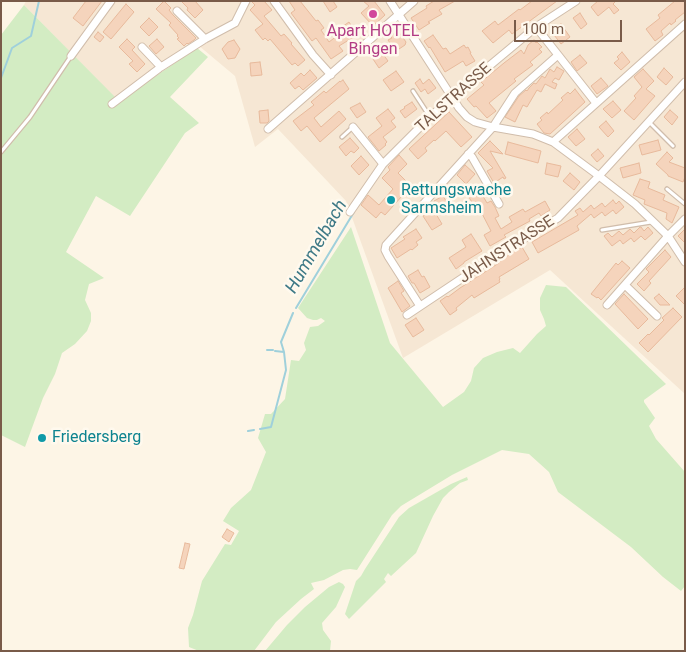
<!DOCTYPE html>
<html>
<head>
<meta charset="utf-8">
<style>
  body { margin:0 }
  #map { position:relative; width:686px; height:652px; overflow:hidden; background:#fdf5e6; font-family:Roboto,sans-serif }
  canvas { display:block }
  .frame { position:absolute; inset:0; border:2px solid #795b49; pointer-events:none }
  .scale { position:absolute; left:514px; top:20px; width:108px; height:22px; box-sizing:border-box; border:2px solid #795b49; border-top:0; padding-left:6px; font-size:15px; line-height:18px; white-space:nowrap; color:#795b49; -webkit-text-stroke:4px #fff9ee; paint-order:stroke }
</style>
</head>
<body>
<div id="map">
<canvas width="686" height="652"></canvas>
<div class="frame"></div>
<div class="scale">100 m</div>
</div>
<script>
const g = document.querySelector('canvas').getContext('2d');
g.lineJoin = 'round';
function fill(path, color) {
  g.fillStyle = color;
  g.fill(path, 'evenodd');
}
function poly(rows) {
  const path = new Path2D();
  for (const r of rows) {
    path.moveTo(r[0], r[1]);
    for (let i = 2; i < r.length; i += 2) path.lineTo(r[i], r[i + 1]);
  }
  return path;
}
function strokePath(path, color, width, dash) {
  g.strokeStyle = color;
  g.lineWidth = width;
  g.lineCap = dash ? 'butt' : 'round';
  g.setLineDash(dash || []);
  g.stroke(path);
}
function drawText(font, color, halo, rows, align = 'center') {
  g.font = font + ' Roboto,sans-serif';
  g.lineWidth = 5;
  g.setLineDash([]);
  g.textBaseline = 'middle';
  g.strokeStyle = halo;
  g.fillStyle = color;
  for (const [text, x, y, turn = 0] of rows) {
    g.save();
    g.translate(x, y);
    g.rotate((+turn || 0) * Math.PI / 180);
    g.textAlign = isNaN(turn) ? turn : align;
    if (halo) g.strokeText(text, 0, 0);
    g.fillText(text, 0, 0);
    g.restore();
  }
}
fill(poly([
  [26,1,685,1,685,394,550,270,403,358,346,201,278,129,255,147,235,76,198,45,119,102,24,5]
]), '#f6e7d4');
fill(poly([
  [24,5,119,101,197,48,208,57,170,97,199,123,185,133,130,216,96,196,66,252,104,278,89,284,85,300,91,313,91,321,87,331,75,344,62,353,55,374,43,398,25,447,1,435,1,35],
  [351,227,390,343,443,407,464,392,471,381,474,368,483,358,497,352,513,348,520,353,537,334,546,326,544,319,540,310,540,298,546,285,566,287,666,384,644,400,644,402,655,418,649,426,656,439,685,472,685,586,681,591,663,577,631,547,558,492,549,472,529,454,502,450,452,475,401,506,392,515,357,570,350,569,343,570,324,580,311,583,314,589,301,599,276,622,254,651,199,651,189,647,188,628,193,615,202,581,225,544,231,545,239,531,223,521,231,508,251,490,266,452,258,438,265,414,271,414,285,399,291,360,299,361,306,350,304,343,310,327,318,326,325,321,321,318,317,320,313,320,307,318,298,308],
  [467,477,468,480,460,483,449,492,443,498,433,516,416,553,391,576,388,573,384,579,386,582,349,619,345,614,356,581,361,576,365,569,399,517,409,508,451,484],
  [339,582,343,584,345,587,341,596,336,607,322,623,323,630,331,641,330,651,265,651,287,625,305,607,329,587]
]), '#d3ecc3');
strokePath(poly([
  [1,78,12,48,31,36,39,1],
  [296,308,354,212],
  [267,350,273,350],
  [275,351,284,352],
  [260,429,271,427,286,370,284,352,281,342,293,313],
  [248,431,254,430]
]), '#9fd0db', 2);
const building = poly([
  [86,1,102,1,83,26,73,18,86,1],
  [164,1,171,8,169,10,173,15,196,38,194,40,188,44,187,43,184,46,177,39,179,38,177,36,178,35,169,25,171,23,156,9,164,1],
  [181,1,195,1,203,10,195,18,187,10,188,8,181,1],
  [251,1,264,1,272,10,264,16,281,36,284,34,292,43,291,44,305,60,298,66,295,63,292,65,270,39,268,41,265,38,263,40,255,30,263,24,250,10,255,5,251,1],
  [289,1,300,1,316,21,318,20,324,28,321,30,329,42,342,32,339,29,349,22,357,35,339,46,343,51,331,59,316,38,312,41,291,13,295,10,289,1],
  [323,1,333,1,337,7,330,12,323,1],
  [363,1,374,1,385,15,373,26,361,13,369,6,363,1],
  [434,1,455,1,439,10,442,14,428,22,430,23,419,30,411,18,427,8,426,6,434,1],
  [532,1,557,1,512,34,509,30,493,43,482,31,495,21,498,25,519,9,520,10,532,1],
  [598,1,616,1,613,4,619,10,614,14,609,7,598,16,591,7,598,1],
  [675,1,685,1,685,12,675,20,676,21,671,25,670,23,661,31,663,35,655,41,646,29,660,18,658,15,675,1],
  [126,4,134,12,111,39,103,32,126,4],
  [580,13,587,24,581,29,573,18,580,13],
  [149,18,158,27,149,36,140,27,149,18],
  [561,24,570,37,561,44,551,31,561,24],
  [398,31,406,42,405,45,399,49,397,46,394,49,388,40,392,38,390,36,398,31],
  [98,32,104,37,100,42,94,37,98,32],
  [433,35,443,49,446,48,450,54,464,45,466,48,468,47,471,53,470,53,475,61,466,66,463,61,445,72,430,47,429,48,424,41,433,35],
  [127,39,135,47,132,50,145,64,137,72,129,64,133,61,119,47,127,39],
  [157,39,164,47,156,54,149,46,157,39],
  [234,40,240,49,235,58,228,59,222,49,228,42,234,40],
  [534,40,536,43,537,42,542,47,539,49,542,52,530,62,533,65,514,79,516,81,489,103,496,111,487,118,476,106,474,107,467,99,484,85,481,82,504,63,521,50,524,54,528,45,534,40],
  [380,50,388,61,379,68,371,56,380,50],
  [622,52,630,62,621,70,614,63,619,59,617,57,622,52],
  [580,55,587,63,577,71,571,62,580,55],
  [260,62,262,75,251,76,250,63,260,62],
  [557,67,564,71,559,80,555,78,552,82,557,84,555,89,545,84,541,92,537,90,527,107,523,105,515,122,505,117,519,96,526,90,527,91,529,88,534,83,536,84,542,76,545,78,550,69,554,72,557,67],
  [664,68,673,77,666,85,657,77,664,68],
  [643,69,654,81,646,89,655,96,634,120,624,111,636,98,634,96,642,87,634,77,643,69],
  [310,70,317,78,303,90,299,86,295,89,290,83,301,73,304,76,310,70],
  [396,71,404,82,391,91,383,80,396,71],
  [601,78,608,86,597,94,591,86,601,78],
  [420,79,423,84,429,79,436,88,428,94,425,89,421,92,415,83,420,79],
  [343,80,349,89,314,118,321,127,339,111,346,119,320,142,307,126,301,131,293,121,314,105,311,102,324,91,326,93,340,81,340,82,343,80],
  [575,89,585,102,550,134,544,133,537,124,542,120,540,118,547,112,548,114,563,100,561,98,568,92,570,94,575,89],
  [613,101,621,110,612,118,603,109,613,101],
  [412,102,417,109,405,118,400,111,405,108,404,107,412,102],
  [360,103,366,112,357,118,350,108,360,103],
  [388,109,395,118,391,121,396,127,383,137,387,142,385,144,386,145,379,151,368,137,382,126,376,118,388,109],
  [268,110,269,121,267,123,260,123,259,111,268,110],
  [670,110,678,117,672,125,664,117,670,110],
  [449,112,472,137,461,147,446,131,435,141,434,140,425,148,427,151,418,159,409,149,449,112],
  [606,121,614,131,608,137,599,127,606,121],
  [577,129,585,139,576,146,568,137,577,129],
  [350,138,359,148,354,153,351,151,346,156,339,147,350,138],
  [658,140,661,150,642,155,639,145,658,140],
  [490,141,503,154,490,151,506,178,504,179,503,177,494,183,487,171,493,168,478,153,490,141],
  [508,142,541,151,538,163,505,154,508,142],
  [598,149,604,156,597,162,591,155,598,149],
  [667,152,673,158,669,162,685,168,685,177,683,182,668,176,668,175,656,164,667,152],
  [399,155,407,164,398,173,411,186,385,215,381,212,376,218,361,205,368,195,379,205,393,189,382,178,390,170,388,167,389,166,399,155],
  [361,156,369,165,359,175,351,166,361,156],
  [547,163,561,166,558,177,545,174,547,163],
  [639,163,641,173,623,178,620,168,639,163],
  [465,165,475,174,466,184,457,175,465,165],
  [570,173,580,182,574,190,563,181,570,173],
  [640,179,650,182,648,188,665,195,663,200,679,207,672,223,666,219,667,213,644,204,645,200,633,195,640,179],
  [477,186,487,203,491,201,495,207,499,216,495,218,501,229,512,222,509,217,523,209,525,212,545,201,550,210,541,216,539,213,529,219,530,221,504,235,506,237,490,246,484,235,491,231,476,202,473,204,466,192,477,186],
  [443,196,448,204,439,210,434,201,443,196],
  [613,200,616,204,619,201,624,207,616,214,613,210,605,216,602,212,594,218,591,214,577,226,579,230,538,253,532,242,578,215,575,211,580,208,583,212,591,205,594,209,602,203,605,207,613,200],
  [433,209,442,224,432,230,423,216,433,209],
  [640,227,641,227,644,231,648,227,653,233,645,240,641,236,634,242,631,238,623,244,620,240,612,246,604,236,608,233,612,237,619,231,623,235,630,229,634,233,640,227],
  [416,229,422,238,416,242,418,245,412,250,411,249,397,258,391,248,405,239,403,237,416,229],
  [685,229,685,243,678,236,685,229],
  [471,234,482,251,464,262,464,263,456,269,449,258,466,247,462,240,471,234],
  [522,247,529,259,499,277,500,279,499,280,500,282,474,298,472,295,456,308,457,310,450,315,440,301,447,296,448,297,460,288,499,263,499,261,522,247],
  [665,250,671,257,649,281,651,283,644,291,637,284,649,272,646,269,665,250],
  [622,261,630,268,601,300,598,297,597,298,591,294,616,263,618,265,622,261],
  [418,270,422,277,424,276,430,287,420,293,414,283,412,283,408,276,418,270],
  [398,281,404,291,401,293,410,306,402,312,388,288,398,281],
  [685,287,685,305,676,296,685,287],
  [624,294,648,319,638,329,615,304,624,294],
  [659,294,670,305,660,305,654,298,659,294],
  [673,308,682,317,648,352,639,343,648,334,649,335,664,320,662,318,673,308],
  [416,318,424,330,413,337,405,325,416,318],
  [227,529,234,533,229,542,222,537,227,529],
  [185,543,190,544,184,569,179,568,185,543]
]);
fill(building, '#f5d4bc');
strokePath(building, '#e8ba9c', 1);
const service = poly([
  [413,91,430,117],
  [649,122,673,146],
  [342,137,353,127],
  [1,152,30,117,71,56],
  [667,189,685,204],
  [602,230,651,222]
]);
const minor = poly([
  [274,1,313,55,331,75],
  [390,1,459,108,467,117,475,122,493,127,533,134,553,142,599,176,635,204,668,236,685,262],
  [177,11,205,39],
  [536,27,596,103],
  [142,47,161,67],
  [71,56,111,1],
  [112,104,161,67,205,39,235,23,246,1],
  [353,127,383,164],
  [268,129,414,1],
  [553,142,685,24],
  [468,154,472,157,499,204],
  [350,212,383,164,430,117,452,97,536,27,576,1],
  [625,285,657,316],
  [607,305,668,236,685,219],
  [420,306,388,256,385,250,386,245,493,127,515,93,558,55],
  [407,315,491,259,558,218,599,176,685,82]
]);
strokePath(service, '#d0bdab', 5.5);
strokePath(minor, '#d0bdab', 9);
strokePath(service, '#fff', 3);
strokePath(minor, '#fff', 7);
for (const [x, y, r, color] of [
  [373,14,5,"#d1479c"],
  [391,200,5,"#0f9aa8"],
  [42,438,5,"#0f9aa8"]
]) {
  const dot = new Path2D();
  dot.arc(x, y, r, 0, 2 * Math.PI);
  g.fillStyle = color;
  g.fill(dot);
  strokePath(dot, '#fff9ee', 2);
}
drawText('16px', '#b23c85', '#fff9ee', [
  ["Apart HOTEL",373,32],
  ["Bingen",373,50]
]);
drawText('16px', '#795b49', '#fff9ee', [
  ["TALSTRASSE",454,98,-42],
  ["JAHNSTRASSE",507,250,-33]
]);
drawText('16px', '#0d838f', '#fff9ee', [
  ["Rettungswache",401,191],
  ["Sarmsheim",401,209],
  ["Friedersberg",52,438]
], 'left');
drawText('italic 18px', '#3e7986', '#fff9ee', [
  ["Hummelbach",317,247,-60]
]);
</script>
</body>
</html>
